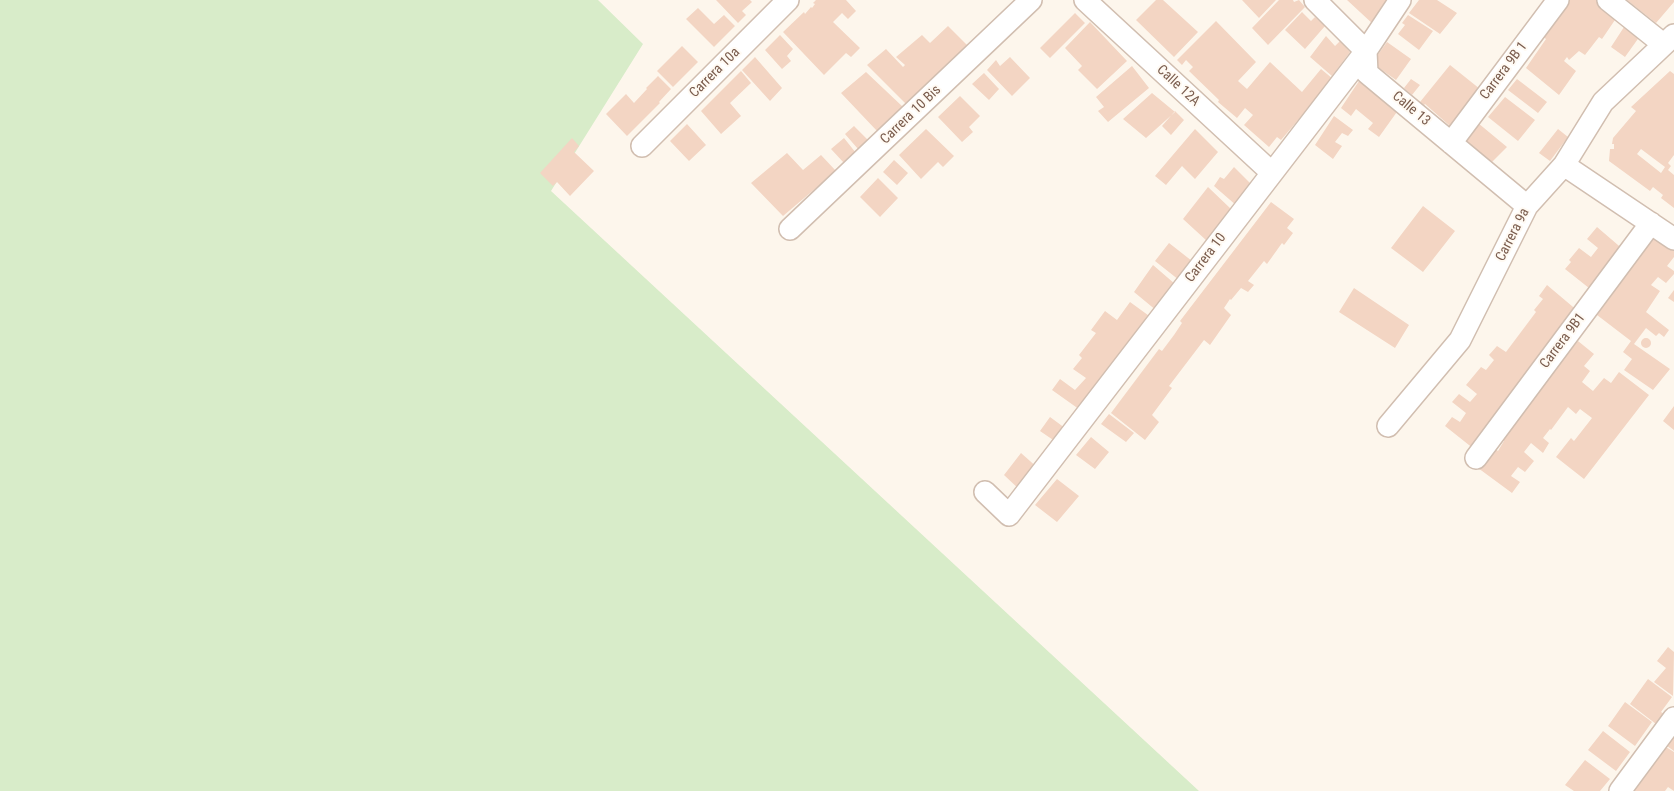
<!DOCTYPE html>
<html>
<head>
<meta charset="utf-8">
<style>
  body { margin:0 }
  canvas { display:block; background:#fdf6ec }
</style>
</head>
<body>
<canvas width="1674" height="791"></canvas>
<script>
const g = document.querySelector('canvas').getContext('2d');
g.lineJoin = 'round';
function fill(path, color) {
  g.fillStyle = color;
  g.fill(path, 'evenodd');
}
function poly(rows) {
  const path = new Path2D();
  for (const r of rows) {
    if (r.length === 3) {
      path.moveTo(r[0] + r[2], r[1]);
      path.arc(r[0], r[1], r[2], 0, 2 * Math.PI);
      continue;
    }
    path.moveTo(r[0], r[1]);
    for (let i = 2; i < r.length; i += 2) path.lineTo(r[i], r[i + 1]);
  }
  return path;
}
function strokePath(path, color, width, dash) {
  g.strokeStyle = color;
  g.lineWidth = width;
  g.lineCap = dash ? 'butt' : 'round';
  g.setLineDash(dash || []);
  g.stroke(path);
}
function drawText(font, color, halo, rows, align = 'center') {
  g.font = font + ' "Roboto Condensed",sans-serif';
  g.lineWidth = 4;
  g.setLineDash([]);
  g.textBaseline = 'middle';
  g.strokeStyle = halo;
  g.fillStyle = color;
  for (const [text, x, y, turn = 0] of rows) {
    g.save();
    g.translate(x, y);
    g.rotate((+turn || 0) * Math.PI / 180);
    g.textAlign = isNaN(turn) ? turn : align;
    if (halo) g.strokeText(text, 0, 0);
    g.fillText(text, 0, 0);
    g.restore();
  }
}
fill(poly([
  [0,0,598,0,643,44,551,191,1199,791,0,791]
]), '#d8ecc9');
fill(poly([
  [716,0,750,0,752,2,742,11,746,15,738,23],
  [816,0,846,0,856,11,848,19,842,13,833,22,860,48,851,57,846,53,824,75,783,32,804,12,805,14,811,7,812,8,815,4,813,3],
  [1156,0,1163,0,1198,32,1174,57,1136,20],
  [1242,0,1276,0,1259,18],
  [1279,0,1293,0,1294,2,1299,0,1305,7,1268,45,1252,28],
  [1347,0,1392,0,1374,25],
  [1419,0,1437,0,1457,13,1440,34,1409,13],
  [1565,0,1597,0,1617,17,1602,39,1599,37,1585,55,1579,51,1569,60,1567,57,1564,61,1576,71,1559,95,1526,68,1546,39,1541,35],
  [1627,0,1674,0,1674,2,1656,23],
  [698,8,714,24,724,15,735,26,714,47,686,19],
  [1302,12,1311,21,1315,17,1325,26,1305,49,1285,30],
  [1075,13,1085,23,1050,58,1040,48],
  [1408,15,1433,31,1419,50,1398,34,1405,25,1402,23],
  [1216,21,1256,62,1238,81,1247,89,1270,62,1302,92,1321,69,1333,79,1281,140,1277,137,1269,147,1244,125,1253,115,1245,108,1237,118,1218,102,1219,100,1189,71,1193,67,1186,60,1182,65,1177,60],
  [1090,22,1127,61,1097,89,1078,70,1082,66,1065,48],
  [1626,24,1640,36,1625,57,1611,47],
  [948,26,970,48,907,105,867,65,886,49,903,67,905,65,896,57,922,35,930,43],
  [780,35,793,49,787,56,791,61,782,69,765,50],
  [1326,36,1335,46,1340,41,1350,52,1332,76,1310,57],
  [1387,42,1411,59,1396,80,1372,63],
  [682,46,698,62,673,87,657,71],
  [755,57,782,88,770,101,742,70],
  [1010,57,1030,78,1012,96,987,70,996,60,1000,66],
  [1450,65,1480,89,1450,126,1425,104,1424,105,1420,102],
  [1132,66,1149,88,1108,122,1098,111,1104,107,1096,97],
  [741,71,751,83,730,103,741,116,721,134,701,111],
  [1670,71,1674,74,1674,155,1668,163,1671,166,1668,170,1674,175,1674,208,1661,198,1663,195,1653,187,1650,191,1609,161,1610,149,1614,149,1614,144,1612,144,1613,138,1636,111,1631,107],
  [1641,149,1665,167,1661,173,1637,154],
  [866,72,903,107,877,131,841,93],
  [984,73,999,89,989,100,972,84],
  [658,76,671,89,659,102,660,103,627,136,606,114,626,94,634,103,647,89,646,88],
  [1361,78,1399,109,1379,137,1368,129,1373,123,1356,109,1351,116,1341,108],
  [1411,79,1420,85,1412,95,1404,88],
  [1517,79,1547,102,1538,113,1508,90],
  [1152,93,1175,112,1146,138,1123,119],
  [960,96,980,116,969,127,973,132,962,142,938,117],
  [1505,97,1535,120,1518,141,1488,117],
  [1175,111,1184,120,1171,135,1162,126],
  [1334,116,1353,130,1348,136,1342,133,1335,142,1342,146,1333,159,1315,145],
  [1478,123,1507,147,1490,164,1460,140],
  [687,124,706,145,689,161,670,141],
  [854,126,868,140,858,149,845,134],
  [926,129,954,156,943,167,938,162,921,179,899,155],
  [1195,129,1218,152,1195,179,1182,166,1166,185,1155,176],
  [1558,129,1568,137,1550,161,1539,153],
  [572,138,579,146,574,152,594,171,570,196,557,182,553,186,540,173],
  [844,138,856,153,844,163,831,149],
  [787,153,803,170,821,155,836,171,783,216,751,183],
  [894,160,908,173,897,185,883,172],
  [1234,167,1252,185,1237,206,1214,186,1220,177,1224,179],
  [878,178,898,198,880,217,860,197],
  [1208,187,1231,209,1207,241,1183,219],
  [1271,202,1294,219,1287,228,1293,233,1284,245,1282,243,1267,264,1264,261,1248,281,1254,285,1248,292,1241,288,1231,300,1230,299,1224,308,1231,315,1210,345,1204,340,1169,386,1172,388,1152,415,1159,422,1145,440,1111,413,1159,349,1162,351,1174,335,1182,323,1180,321],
  [1423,206,1455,231,1423,272,1391,248],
  [1597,227,1625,251,1594,292,1565,269,1571,262,1569,260,1579,248,1591,257,1598,248,1587,239],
  [1660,229,1674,240,1674,257,1667,266,1674,271,1674,274,1666,283,1658,277,1651,285,1660,291,1646,312,1669,330,1664,337,1659,333,1656,336,1646,328,1634,344,1670,369,1653,390,1624,370,1632,359,1623,352,1631,341,1597,315,1614,292,1613,291],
  [1169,243,1192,261,1179,280,1155,261],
  [1153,265,1175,284,1157,311,1134,292],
  [1547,285,1579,312,1496,421,1490,421,1474,449,1445,426,1452,417,1460,422,1466,413,1452,402,1459,394,1470,402,1477,394,1466,385,1481,367,1486,370,1494,360,1489,355,1497,346,1506,352,1536,312,1534,310,1543,299,1539,296],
  [1354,288,1409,325,1395,348,1339,312],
  [1674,290,1674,302,1668,298],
  [1130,302,1152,318,1083,412,1052,390,1060,379,1075,390,1086,378,1073,369,1082,358,1079,355,1096,333,1091,330,1105,311,1117,320],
  [1646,343,5],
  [1578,341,1594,354,1584,366,1590,371,1582,382,1593,391,1604,378,1611,383,1619,372,1649,395,1584,479,1556,457,1571,438,1574,441,1592,418,1580,409,1576,414,1568,407,1551,430,1550,429,1543,438,1549,443,1543,453,1531,443,1524,452,1534,461,1525,472,1518,467,1511,476,1520,482,1512,493,1478,468,1493,447,1498,451,1504,441,1503,435,1567,351,1569,352],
  [1674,406,1674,430,1663,421],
  [1109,414,1134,433,1126,442,1101,424],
  [1050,417,1069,431,1059,444,1040,431],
  [1091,437,1109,452,1095,469,1076,455],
  [1021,453,1039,469,1021,491,1004,475],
  [1057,479,1079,496,1057,522,1035,505],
  [1668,647,1674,652,1673,696,1654,682,1666,668,1657,661],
  [1648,679,1672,697,1661,712,1664,714,1656,724,1630,704],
  [1625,702,1652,722,1635,746,1608,726],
  [1603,731,1630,752,1616,771,1588,750],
  [1674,737,1674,751,1667,746],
  [1666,747,1674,752,1674,791,1668,787,1665,791,1631,791],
  [1585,760,1610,779,1600,791,1574,791,1565,785]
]), '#f3d5c3');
const minor = poly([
  [1085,0,1271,172],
  [1315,0,1366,51,1367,73,1527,206],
  [1608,0,1663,44],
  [1451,143,1558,0],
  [642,146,788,0],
  [1564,165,1674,239],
  [790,229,1031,0],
  [1388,426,1460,340,1527,206,1564,165,1603,102,1674,35],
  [1476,458,1651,223],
  [985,492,1009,515,1366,51,1400,0],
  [1620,791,1674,718]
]);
strokePath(minor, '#d1beb0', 24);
strokePath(minor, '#fff', 21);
drawText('14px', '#7a5c4d', '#fffaf3', [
  ["Carrera 9B 1",1504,71,-53],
  ["Carrera 10a",715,73,-45],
  ["Calle 12A",1178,86,43],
  ["Calle 13",1411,109,40],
  ["Carrera 10 Bis",911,115,-44],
  ["Carrera 9a",1513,235,-63],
  ["Carrera 10",1206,258,-53],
  ["Carrera 9B1",1563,341,-53]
]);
</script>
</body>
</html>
